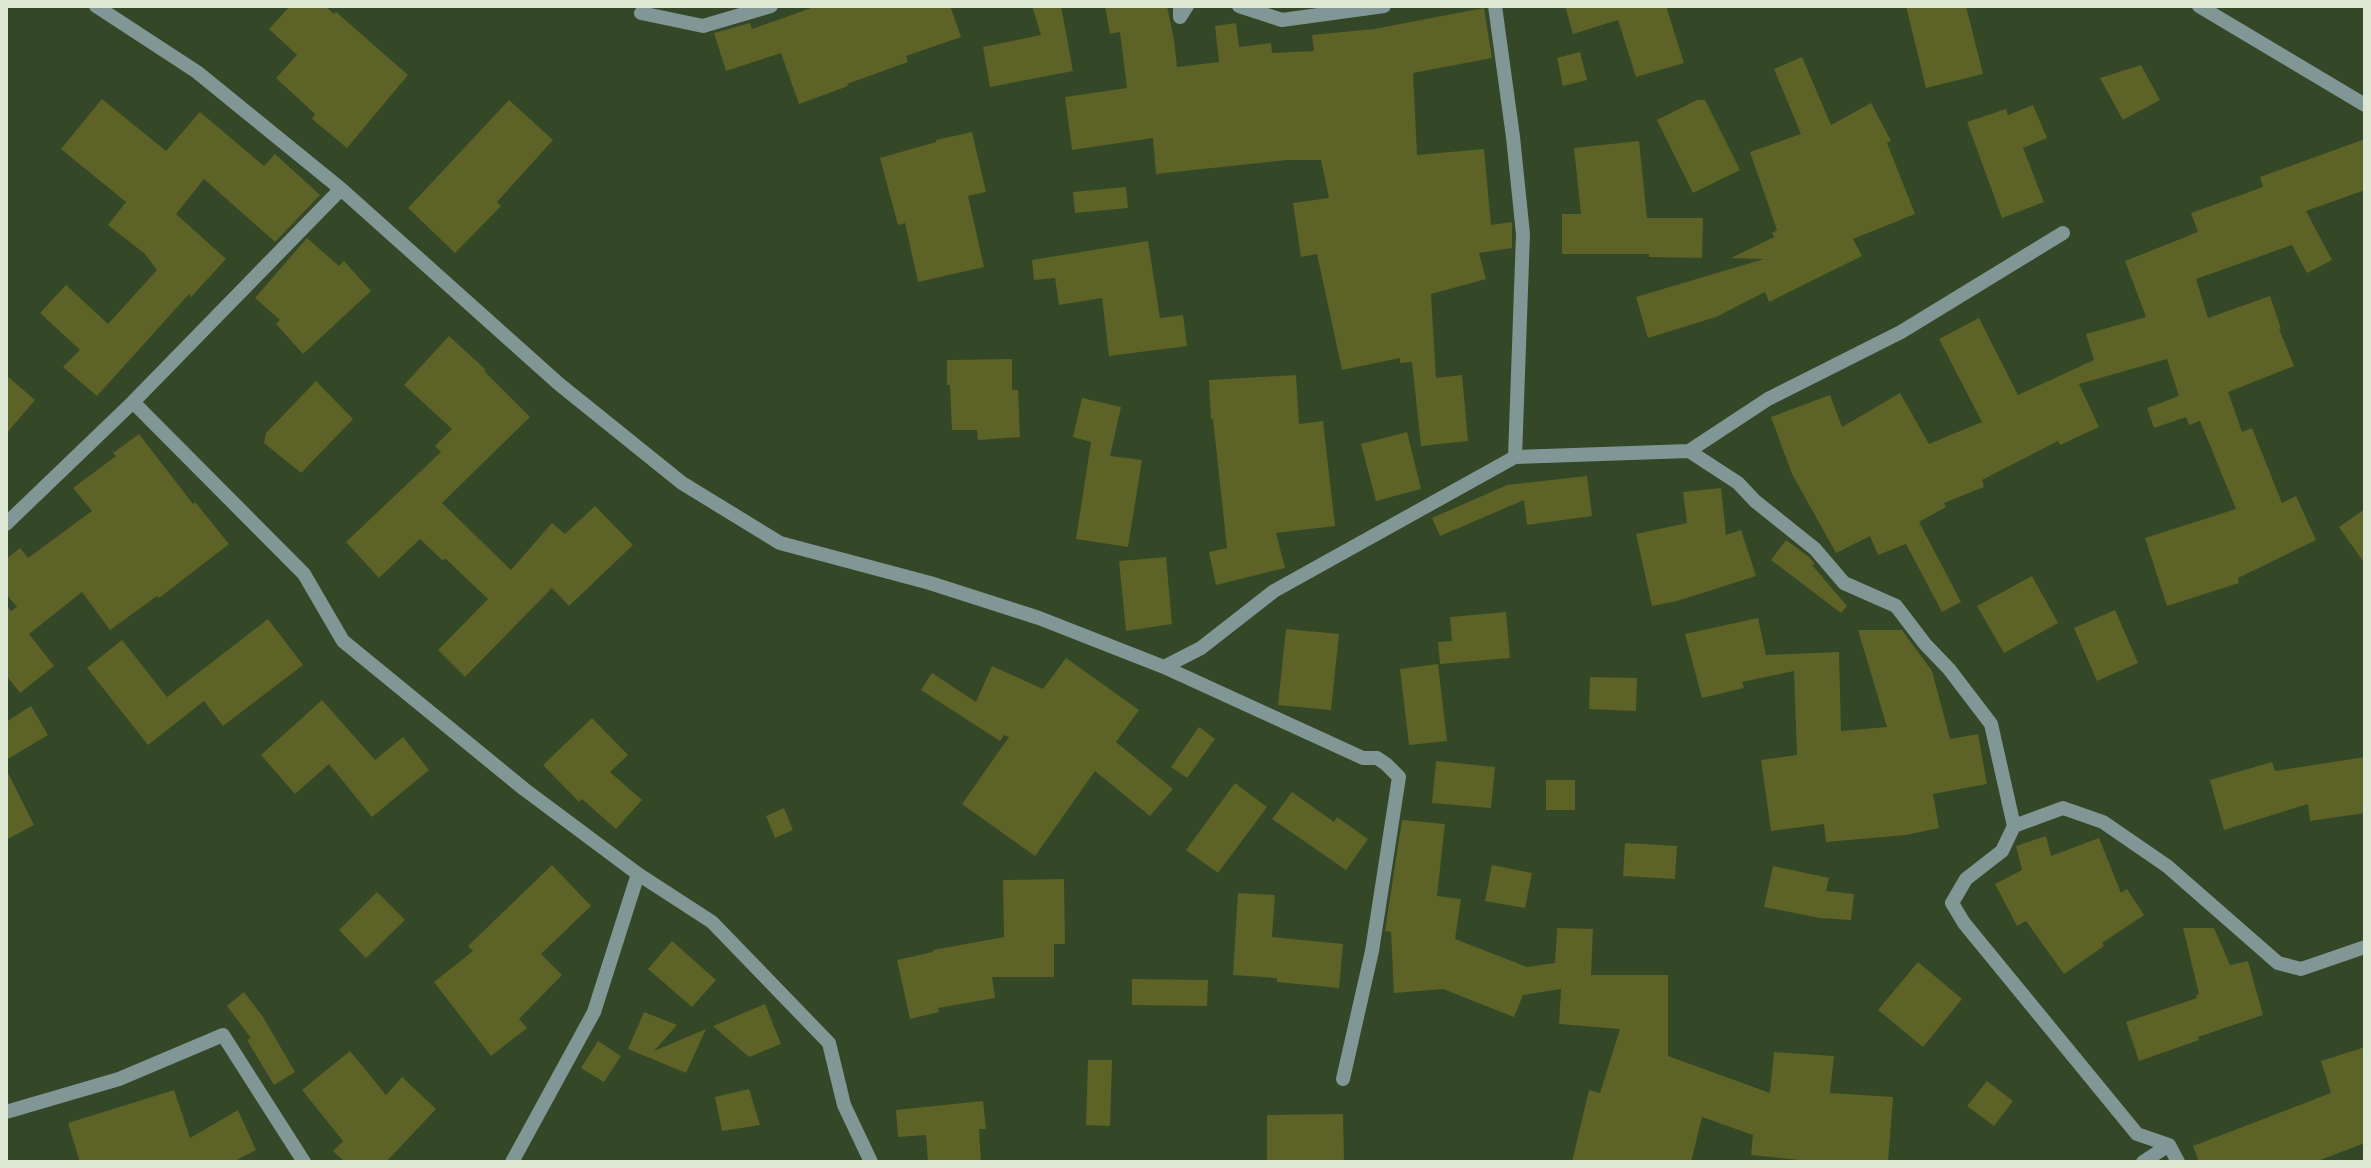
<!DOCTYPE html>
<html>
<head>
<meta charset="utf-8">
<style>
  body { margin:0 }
  #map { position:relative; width:2371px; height:1168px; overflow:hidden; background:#344726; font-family:Mulish,sans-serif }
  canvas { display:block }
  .frame { position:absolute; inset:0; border:8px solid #dde9d5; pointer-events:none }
</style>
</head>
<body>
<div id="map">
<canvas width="2371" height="1168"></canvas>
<div class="frame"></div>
</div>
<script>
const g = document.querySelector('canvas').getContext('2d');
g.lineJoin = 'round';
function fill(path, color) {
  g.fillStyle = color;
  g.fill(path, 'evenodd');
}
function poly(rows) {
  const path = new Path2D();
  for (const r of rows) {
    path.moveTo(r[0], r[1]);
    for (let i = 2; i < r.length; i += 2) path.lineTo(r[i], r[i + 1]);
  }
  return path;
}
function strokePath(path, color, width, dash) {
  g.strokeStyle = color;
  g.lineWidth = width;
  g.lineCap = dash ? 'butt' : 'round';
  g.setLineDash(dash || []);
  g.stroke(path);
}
fill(poly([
  [290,6,325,6,334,14,336,12,408,75,347,148,312,119,315,114,276,78,297,55,269,29],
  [817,6,950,6,961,37,906,56,908,62,847,84,848,86,799,104,781,53,726,71,714,33,750,23,752,29],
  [1032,6,1061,6,1073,71,990,87,983,47,1041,35],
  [1105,6,1167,6,1174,40,1177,67,1219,62,1215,26,1236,23,1239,47,1271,43,1272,53,1314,51,1312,35,1374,29,1484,8,1492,58,1413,73,1417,155,1484,149,1491,225,1512,222,1512,248,1479,253,1486,279,1431,294,1436,378,1462,375,1468,441,1421,446,1412,362,1400,363,1400,358,1342,370,1317,254,1301,257,1293,203,1329,198,1321,160,1287,160,1156,174,1153,138,1072,150,1065,97,1127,88,1120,32,1110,34],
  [1565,6,1666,6,1684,63,1636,77,1618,20,1573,34],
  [1906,6,1966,6,1983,74,1926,88],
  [1580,52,1587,80,1563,86,1557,58],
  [1802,57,1831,125,1871,103,1891,141,1887,143,1915,214,1853,239,1862,256,1769,302,1765,292,1716,317,1648,338,1636,297,1764,259,1731,258,1774,237,1772,233,1777,230,1750,152,1801,134,1774,69],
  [2141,65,2160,100,2123,120,2100,78],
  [102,99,166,151,200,112,264,166,275,154,320,195,275,242,204,179,176,214,226,259,191,297,189,294,97,396,63,367,80,350,40,313,66,285,108,324,157,270,145,254,108,225,126,202,61,149],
  [509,100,553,140,497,202,501,206,455,253,408,208],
  [1697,100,1705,100,1740,170,1693,193,1657,120],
  [2033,105,2047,138,2023,148,2044,202,2002,218,1967,122,2006,109,2008,115],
  [972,132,986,192,968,196,984,267,918,282,905,223,898,225,880,158,936,142,936,140],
  [2365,139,2365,190,2306,211,2332,260,2307,273,2292,245,2196,279,2208,318,2270,296,2281,329,2279,329,2294,366,2228,392,2242,432,2252,428,2282,503,2296,496,2316,540,2238,578,2239,583,2167,606,2145,538,2236,509,2200,421,2189,425,2186,417,2154,428,2147,408,2179,396,2167,359,2079,384,2099,427,2060,445,2058,441,1982,480,1984,487,1944,503,1946,507,1919,522,1961,602,1942,612,1906,544,1878,555,1870,536,1836,553,1792,474,1771,417,1830,395,1842,427,1900,393,1929,444,1982,422,1939,339,1979,318,2018,395,2094,360,2086,334,2146,317,2125,261,2198,232,2191,213,2263,187,2260,177],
  [1639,141,1647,218,1703,218,1702,258,1649,257,1649,254,1562,254,1562,214,1581,214,1574,148],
  [1126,187,1128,208,1075,213,1073,192],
  [307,238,339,266,344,261,371,291,303,354,276,324,280,320,255,298],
  [1148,241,1160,318,1183,315,1187,346,1109,356,1102,298,1059,305,1055,278,1034,280,1032,260],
  [449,336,486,370,484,371,530,417,442,503,511,570,552,523,565,534,595,506,633,545,569,606,552,588,465,677,438,650,488,599,446,559,442,560,420,539,379,578,346,542,441,452,435,446,452,429,404,385],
  [1012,359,1012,390,1018,390,1020,437,978,440,977,430,952,430,950,385,947,385,947,360],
  [6,375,35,400,6,434],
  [1296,375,1299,424,1323,421,1335,526,1276,533,1285,568,1216,585,1209,552,1227,548,1213,419,1211,419,1209,380],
  [316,381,353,419,301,473,264,443,266,433],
  [1082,398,1121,407,1110,456,1142,460,1128,547,1076,539,1091,442,1073,437],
  [1407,432,1421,489,1376,501,1361,444],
  [139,434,193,504,195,502,229,544,159,598,157,596,110,630,82,592,29,634,54,666,20,693,6,675,6,605,11,611,17,607,6,594,6,559,20,548,28,558,92,511,73,488,116,456,113,453],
  [1587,476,1592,516,1527,525,1524,500,1440,536,1432,518,1507,485],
  [1721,488,1726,535,1741,530,1756,576,1677,601,1652,606,1636,534,1687,523,1683,492],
  [2365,509,2365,564,2339,527],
  [1786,540,1809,557,1815,564,1812,565,1847,606,1841,613,1771,560],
  [1166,557,1172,624,1126,631,1119,561],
  [2032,576,2058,623,2004,653,1977,606],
  [2115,610,2138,663,2097,681,2074,628],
  [1506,612,1510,658,1440,664,1438,642,1452,641,1450,617],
  [1758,618,1766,655,1839,652,1841,731,1887,727,1858,630,1902,630,1932,671,1950,739,1978,734,1987,784,1933,794,1939,828,1906,835,1826,842,1824,824,1771,831,1761,760,1797,755,1794,671,1742,682,1744,688,1702,698,1685,634],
  [268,619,303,665,223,726,204,701,148,745,87,668,122,640,167,697],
  [1286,629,1339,634,1331,710,1278,705],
  [1066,658,1139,710,1116,742,1173,789,1150,816,1095,771,1035,856,962,804,1009,737,1004,735,1000,741,921,690,932,673,976,702,992,666,1043,689],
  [1438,664,1447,741,1409,745,1400,669],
  [1590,677,1637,678,1636,711,1589,709],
  [322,700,375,760,403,737,429,770,372,817,329,764,295,794,261,755],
  [31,706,48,735,6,760,6,722],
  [592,718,628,755,610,772,642,800,616,829,582,799,579,802,543,765],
  [1199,727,1215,739,1187,778,1171,767],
  [2365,757,2365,813,2310,821,2308,804,2224,830,2210,780,2272,762,2275,771],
  [1436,761,1495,767,1491,808,1432,803],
  [6,769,34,825,6,840],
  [1546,780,1575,780,1575,810,1546,810],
  [1235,783,1267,807,1218,873,1186,850],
  [1292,792,1334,822,1337,817,1368,839,1346,870,1272,819],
  [784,808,793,830,775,838,766,816],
  [1402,820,1445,824,1437,896,1461,899,1455,939,1527,967,1555,963,1557,928,1593,929,1591,975,1668,975,1668,1056,1770,1093,1774,1052,1834,1056,1830,1093,1893,1097,1888,1162,1819,1162,1751,1155,1753,1135,1702,1117,1691,1162,1572,1162,1589,1090,1600,1093,1620,1029,1559,1024,1561,989,1523,995,1514,1017,1443,989,1394,993,1391,932,1385,931],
  [2046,836,2051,856,2099,838,2121,893,2127,889,2144,915,2102,943,2104,946,2064,974,2026,921,2017,926,1995,884,2022,870,2016,846],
  [1625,843,1677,846,1675,879,1623,876],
  [552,865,591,906,541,954,562,975,519,1019,527,1028,491,1056,434,982,473,951,468,946],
  [1492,865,1532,873,1525,908,1485,901],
  [1773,866,1829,878,1826,891,1854,894,1851,920,1820,918,1764,907],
  [1064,879,1065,944,1054,944,1054,977,992,977,995,998,938,1008,939,1012,910,1019,897,960,933,952,933,950,1004,937,1003,880],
  [377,892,405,920,366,958,339,930],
  [1238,893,1275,895,1272,937,1343,944,1339,988,1277,982,1277,978,1233,975],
  [2183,928,2214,928,2230,965,2248,961,2263,1015,2198,1037,2199,1040,2139,1061,2126,1022,2197,998,2196,995,2199,994],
  [672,941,716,980,692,1007,648,969],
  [1918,962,1962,999,1923,1047,1878,1010],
  [1132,979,1208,980,1207,1006,1132,1005],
  [244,992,263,1017,295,1072,274,1085,247,1040,251,1038,227,1006],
  [765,1004,781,1044,749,1057,713,1026],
  [644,1012,677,1025,654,1051,706,1029,686,1073,628,1049],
  [598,1041,621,1056,604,1082,581,1068],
  [2365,1047,2365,1143,2315,1162,2199,1162,2193,1146,2331,1093,2321,1061],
  [350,1051,386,1095,402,1077,436,1109,386,1162,345,1162,333,1151,343,1141,302,1090],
  [1088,1060,1112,1060,1110,1126,1086,1125],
  [1987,1081,2013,1101,1994,1126,1967,1106],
  [749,1089,760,1125,722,1131,715,1097],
  [174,1090,190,1138,238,1110,256,1150,233,1162,80,1162,68,1123],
  [983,1101,986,1129,979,1129,981,1162,928,1162,926,1135,898,1137,896,1110],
  [1343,1114,1344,1162,1267,1162,1267,1115]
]), '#5d6226');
strokePath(poly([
  [96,6,197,72,341,189,559,384,682,483,780,543,930,583,1039,618,1164,667,1363,758,1377,758,1386,764,1399,777,1372,951,1343,1079],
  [1180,6,1180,17,1187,6],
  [1239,6,1282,20,1384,6],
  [1495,6,1513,137,1523,234,1515,457],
  [2199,6,2365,105],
  [641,13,703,26,771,6],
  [133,402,304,574,343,641,524,789,638,874,712,922,829,1043,844,1105,871,1162],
  [1689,451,1738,483,1755,501,1815,549,1844,583,1896,606,1925,644,1949,669,1991,724,2014,826,2002,851,1966,879,1952,903,1964,923,2137,1134,2169,1145,2178,1162],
  [6,524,133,402,341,189],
  [1164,667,1201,648,1274,591,1515,457,1689,451,1768,399,1901,332,2063,233],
  [2014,826,2063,808,2103,822,2167,866,2278,963,2301,969,2365,947],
  [6,1112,119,1079,223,1035,304,1162],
  [512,1162,594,1012,638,874],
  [2143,1162,2169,1145]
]), '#809796', 14);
</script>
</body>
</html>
